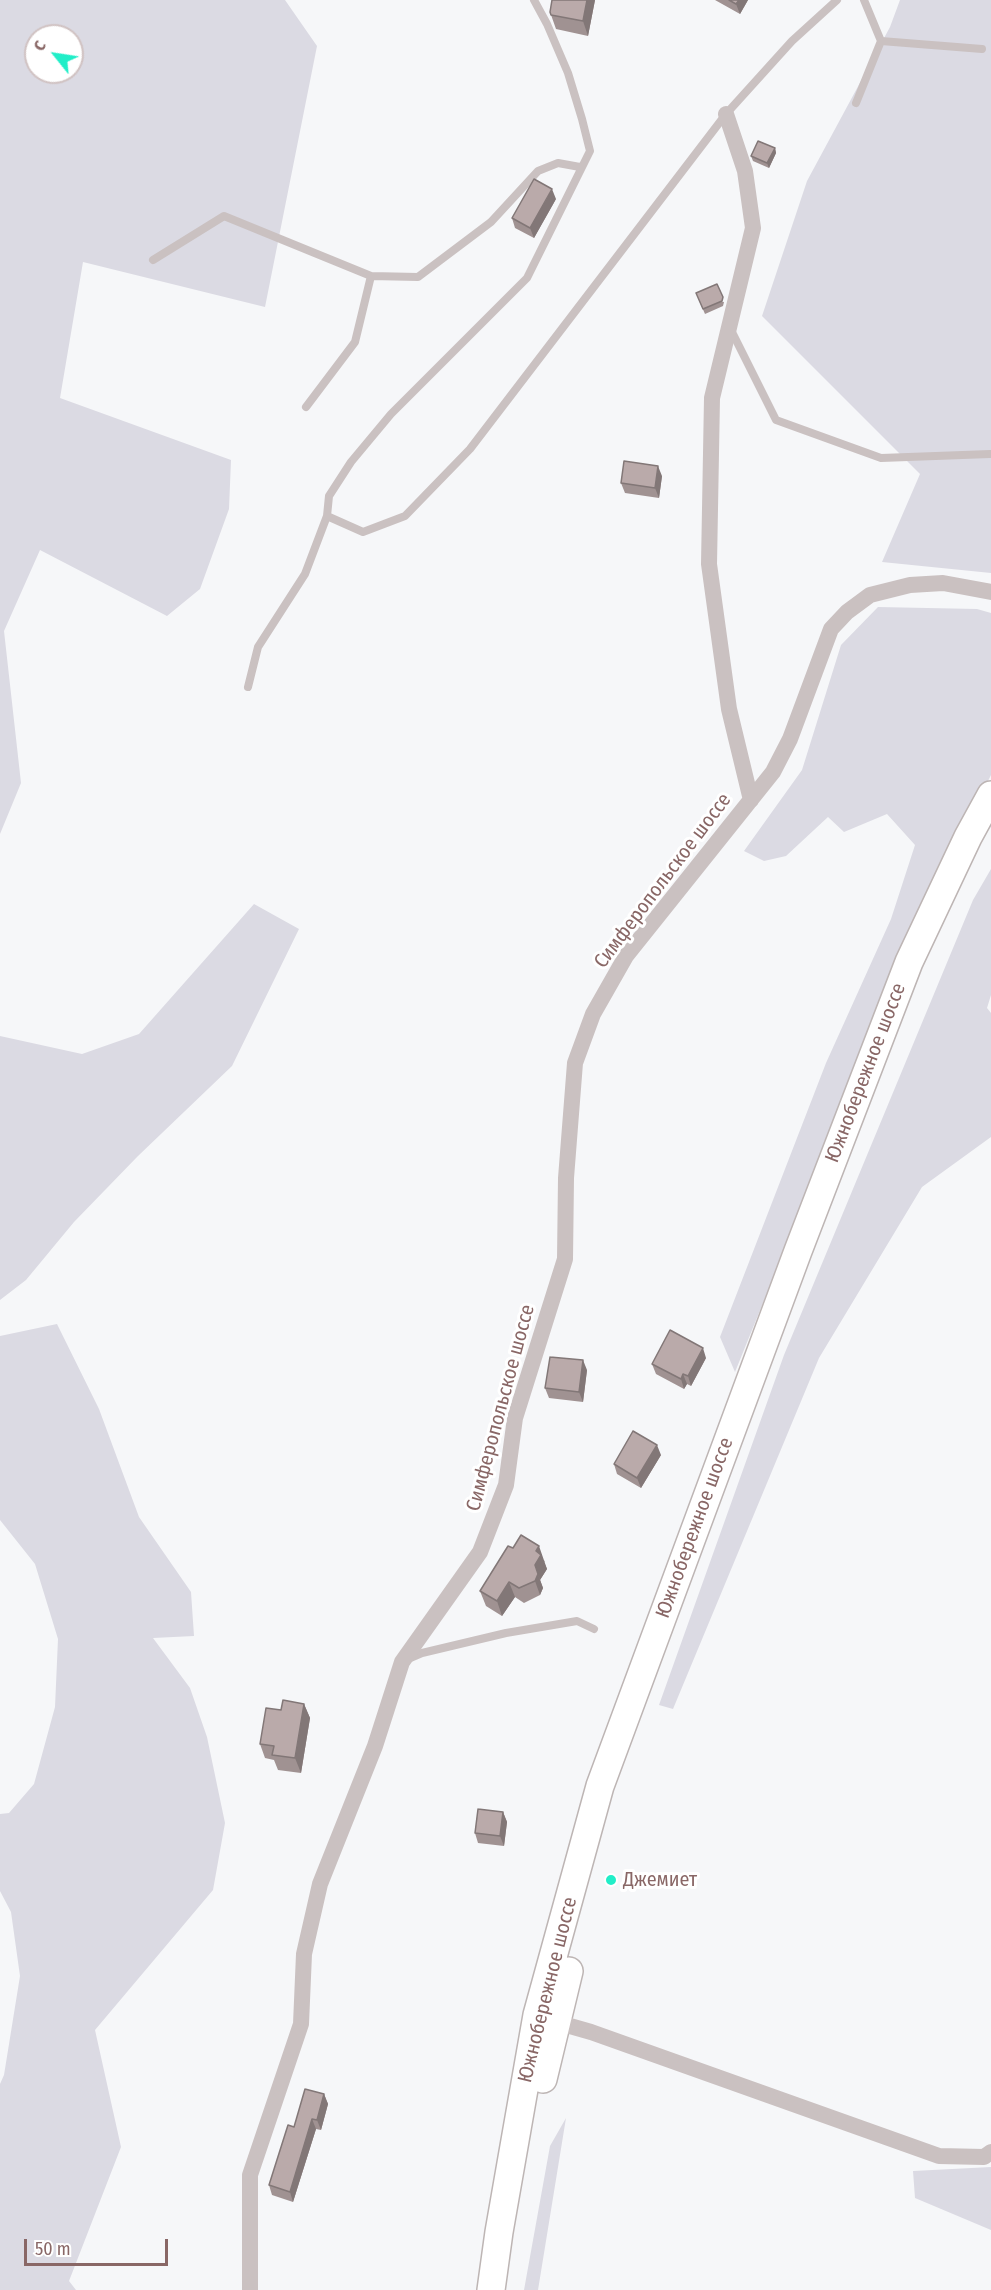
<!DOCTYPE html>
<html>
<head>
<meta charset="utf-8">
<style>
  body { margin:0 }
  #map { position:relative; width:991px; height:2290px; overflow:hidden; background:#f6f7f9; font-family:"Fira Sans Condensed",sans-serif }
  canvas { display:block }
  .north { position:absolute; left:24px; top:24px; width:60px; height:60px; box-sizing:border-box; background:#fff; border:2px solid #d0c2c2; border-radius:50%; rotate:300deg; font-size:16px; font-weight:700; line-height:24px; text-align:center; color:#896766 }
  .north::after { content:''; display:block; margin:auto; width:21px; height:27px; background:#21eec8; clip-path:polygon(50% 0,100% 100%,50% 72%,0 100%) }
  .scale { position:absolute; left:24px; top:2239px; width:144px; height:27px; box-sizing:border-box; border:3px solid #896766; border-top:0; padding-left:8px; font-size:18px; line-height:21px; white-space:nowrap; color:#896766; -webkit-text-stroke:4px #fff; paint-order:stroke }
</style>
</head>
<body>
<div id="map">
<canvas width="991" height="2290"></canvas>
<div class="north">С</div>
<div class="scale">50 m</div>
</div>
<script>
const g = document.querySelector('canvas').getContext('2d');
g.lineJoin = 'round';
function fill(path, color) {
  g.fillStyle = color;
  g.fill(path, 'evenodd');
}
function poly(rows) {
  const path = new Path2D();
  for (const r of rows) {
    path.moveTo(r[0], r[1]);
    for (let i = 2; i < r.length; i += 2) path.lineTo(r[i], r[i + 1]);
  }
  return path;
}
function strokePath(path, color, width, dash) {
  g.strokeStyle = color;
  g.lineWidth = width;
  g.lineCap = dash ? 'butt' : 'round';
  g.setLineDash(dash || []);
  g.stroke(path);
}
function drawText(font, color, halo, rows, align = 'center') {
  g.font = font + ' "Fira Sans Condensed",sans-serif';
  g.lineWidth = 6;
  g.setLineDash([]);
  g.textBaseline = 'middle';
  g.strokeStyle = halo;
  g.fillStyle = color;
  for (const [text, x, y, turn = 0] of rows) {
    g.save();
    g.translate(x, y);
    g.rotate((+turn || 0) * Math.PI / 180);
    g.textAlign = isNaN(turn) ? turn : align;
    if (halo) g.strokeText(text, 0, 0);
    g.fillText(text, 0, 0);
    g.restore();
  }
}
fill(poly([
  [0,0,285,0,317,46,265,307,83,262,60,398,231,460,229,509,200,589,167,616,40,550,4,631,21,783,0,834],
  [36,36,72,36,72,72,36,72],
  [900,0,991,0,991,573,882,562,920,474,762,316,807,181,890,27],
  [878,607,977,609,991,613,991,775,916,925,735,1372,720,1337,826,1063,891,919,915,845,887,814,844,832,828,817,786,856,764,861,744,851,802,770,841,645],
  [991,869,991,995,987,1008,991,1013,991,1137,922,1187,819,1358,673,1709,659,1705,784,1355,973,900],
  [254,904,299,929,232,1066,138,1156,74,1222,26,1280,0,1300,0,1036,82,1054,139,1034],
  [57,1324,99,1409,139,1517,191,1592,194,1636,153,1638,190,1688,207,1737,225,1823,213,1890,95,2030,121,2147,69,2281,76,2290,0,2290,0,2084,4,2075,20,1976,11,1912,0,1891,0,1814,9,1813,34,1784,55,1707,58,1639,35,1564,0,1520,0,1336],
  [566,2118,538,2290,524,2290,550,2146],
  [991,2167,991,2230,915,2198,913,2171]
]), '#dbdae3');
const trunk = poly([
  [543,2079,569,1971],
  [491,2290,499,2232,537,2015,600,1786,798,1251,909,962,968,837,991,795]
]);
strokePath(trunk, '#bdb5b4', 30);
strokePath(poly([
  [534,0,547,24,568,73,582,119,590,151,527,278,391,414,351,462,329,496,327,516,363,532,405,516,470,449,726,114,792,41,837,0],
  [864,0,881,41,982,49],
  [856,103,881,41],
  [153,260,224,216,371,276,418,277,491,222,538,171,558,163,580,167],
  [730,328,776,420,881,458,990,454],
  [306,407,355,342,371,276],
  [248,687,258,647,305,574,327,516],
  [408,1659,422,1653,506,1633,577,1621,594,1629]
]), '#cac1c1', 8);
strokePath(poly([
  [726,114,745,171,753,228,712,398,709,564,729,709,751,800],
  [556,2022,591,2032,939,2156,984,2157,991,2152],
  [250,2290,250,2175,301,2024,304,1954,320,1884,375,1746,402,1662,480,1552,506,1485,515,1418,565,1259,566,1178,575,1063,593,1014,626,956,773,772,790,739,831,629,847,612,870,595,910,585,943,583,991,592]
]), '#cac1c1', 16);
strokePath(trunk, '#fff', 27);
fill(poly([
  [595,0,588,36,556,29,550,12],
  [715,0,748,0,740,14],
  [775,148,776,153,769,168,753,161,751,156],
  [556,199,534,238,515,228,512,218],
  [698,298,724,302,723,306,705,314],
  [662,476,659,498,625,493,621,483],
  [706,1358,691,1386,687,1384,684,1389,656,1374,652,1364],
  [587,1370,583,1402,549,1398,545,1388],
  [661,1455,641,1488,617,1474,614,1464],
  [513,1548,545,1561,544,1562,547,1569,540,1580,543,1588,540,1595,524,1603,515,1597,502,1616,486,1606,480,1591],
  [304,1704,310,1718,301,1773,278,1770,274,1760,265,1758,260,1744,281,1710],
  [503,1812,507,1822,504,1846,478,1843,475,1833],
  [324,2094,328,2104,321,2130,316,2129,293,2202,272,2195,269,2185]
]), '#a09292');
fill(poly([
  [587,0,595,0,588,36,583,21],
  [739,0,748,0,740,14,736,4],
  [775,148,776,153,769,168,767,163],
  [552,189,556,199,534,238,530,228],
  [658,466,662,476,659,498,655,488],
  [703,1348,706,1358,691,1386,688,1376],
  [583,1360,587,1370,583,1402,579,1392],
  [683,1374,687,1384,684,1389,681,1379],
  [657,1445,661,1455,641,1488,637,1478],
  [539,1546,547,1569,540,1580,535,1565,536,1551],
  [538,1574,543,1588,540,1595,535,1581],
  [509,1582,515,1597,502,1616,497,1601],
  [304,1704,310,1718,301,1773,295,1758],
  [503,1812,507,1822,504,1846,500,1836],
  [324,2094,328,2104,321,2130,317,2120],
  [312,2119,316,2129,293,2202,290,2192]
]), '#827777');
const building = poly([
  [552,0,587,0,583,21,551,15,550,12,552,0],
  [729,0,739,0,736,4,729,0],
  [758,141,775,148,767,163,751,156,758,141],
  [534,179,552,189,530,228,512,218,534,179],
  [717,284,723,297,722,301,703,309,696,293,717,284],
  [624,461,658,466,655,488,621,483,624,461],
  [670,1330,703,1348,688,1376,683,1374,681,1379,652,1364,670,1330],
  [550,1357,583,1360,579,1392,545,1388,550,1357],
  [633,1431,657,1445,637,1478,614,1464,633,1431],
  [521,1535,539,1546,536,1551,541,1555,535,1565,538,1574,535,1581,519,1588,509,1582,497,1601,480,1591,508,1546,513,1548,521,1535],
  [283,1700,304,1704,295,1758,272,1755,274,1746,260,1744,266,1708,281,1710,283,1700],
  [478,1809,503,1812,500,1836,475,1833,478,1809],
  [305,2089,324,2094,317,2120,312,2119,290,2192,269,2185,288,2125,294,2127,305,2089]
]);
fill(building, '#baaaaa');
strokePath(building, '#827777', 1.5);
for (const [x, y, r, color] of [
  [611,1880,6,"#21eec8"]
]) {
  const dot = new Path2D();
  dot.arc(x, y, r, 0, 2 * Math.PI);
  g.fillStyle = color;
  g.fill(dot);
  strokePath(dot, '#fff', 2);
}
drawText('20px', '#896766', '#fff', [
  ["Симферопольское шоссе",663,881,-53],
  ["Южнобережное шоссе",866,1073,-69],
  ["Симферопольское шоссе",501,1408,-75],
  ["Южнобережное шоссе",695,1528,-70],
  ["Южнобережное шоссе",548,1990,-76]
]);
drawText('20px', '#896766', '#fff', [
  ["Джемиет",623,1880]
], 'left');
</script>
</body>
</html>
